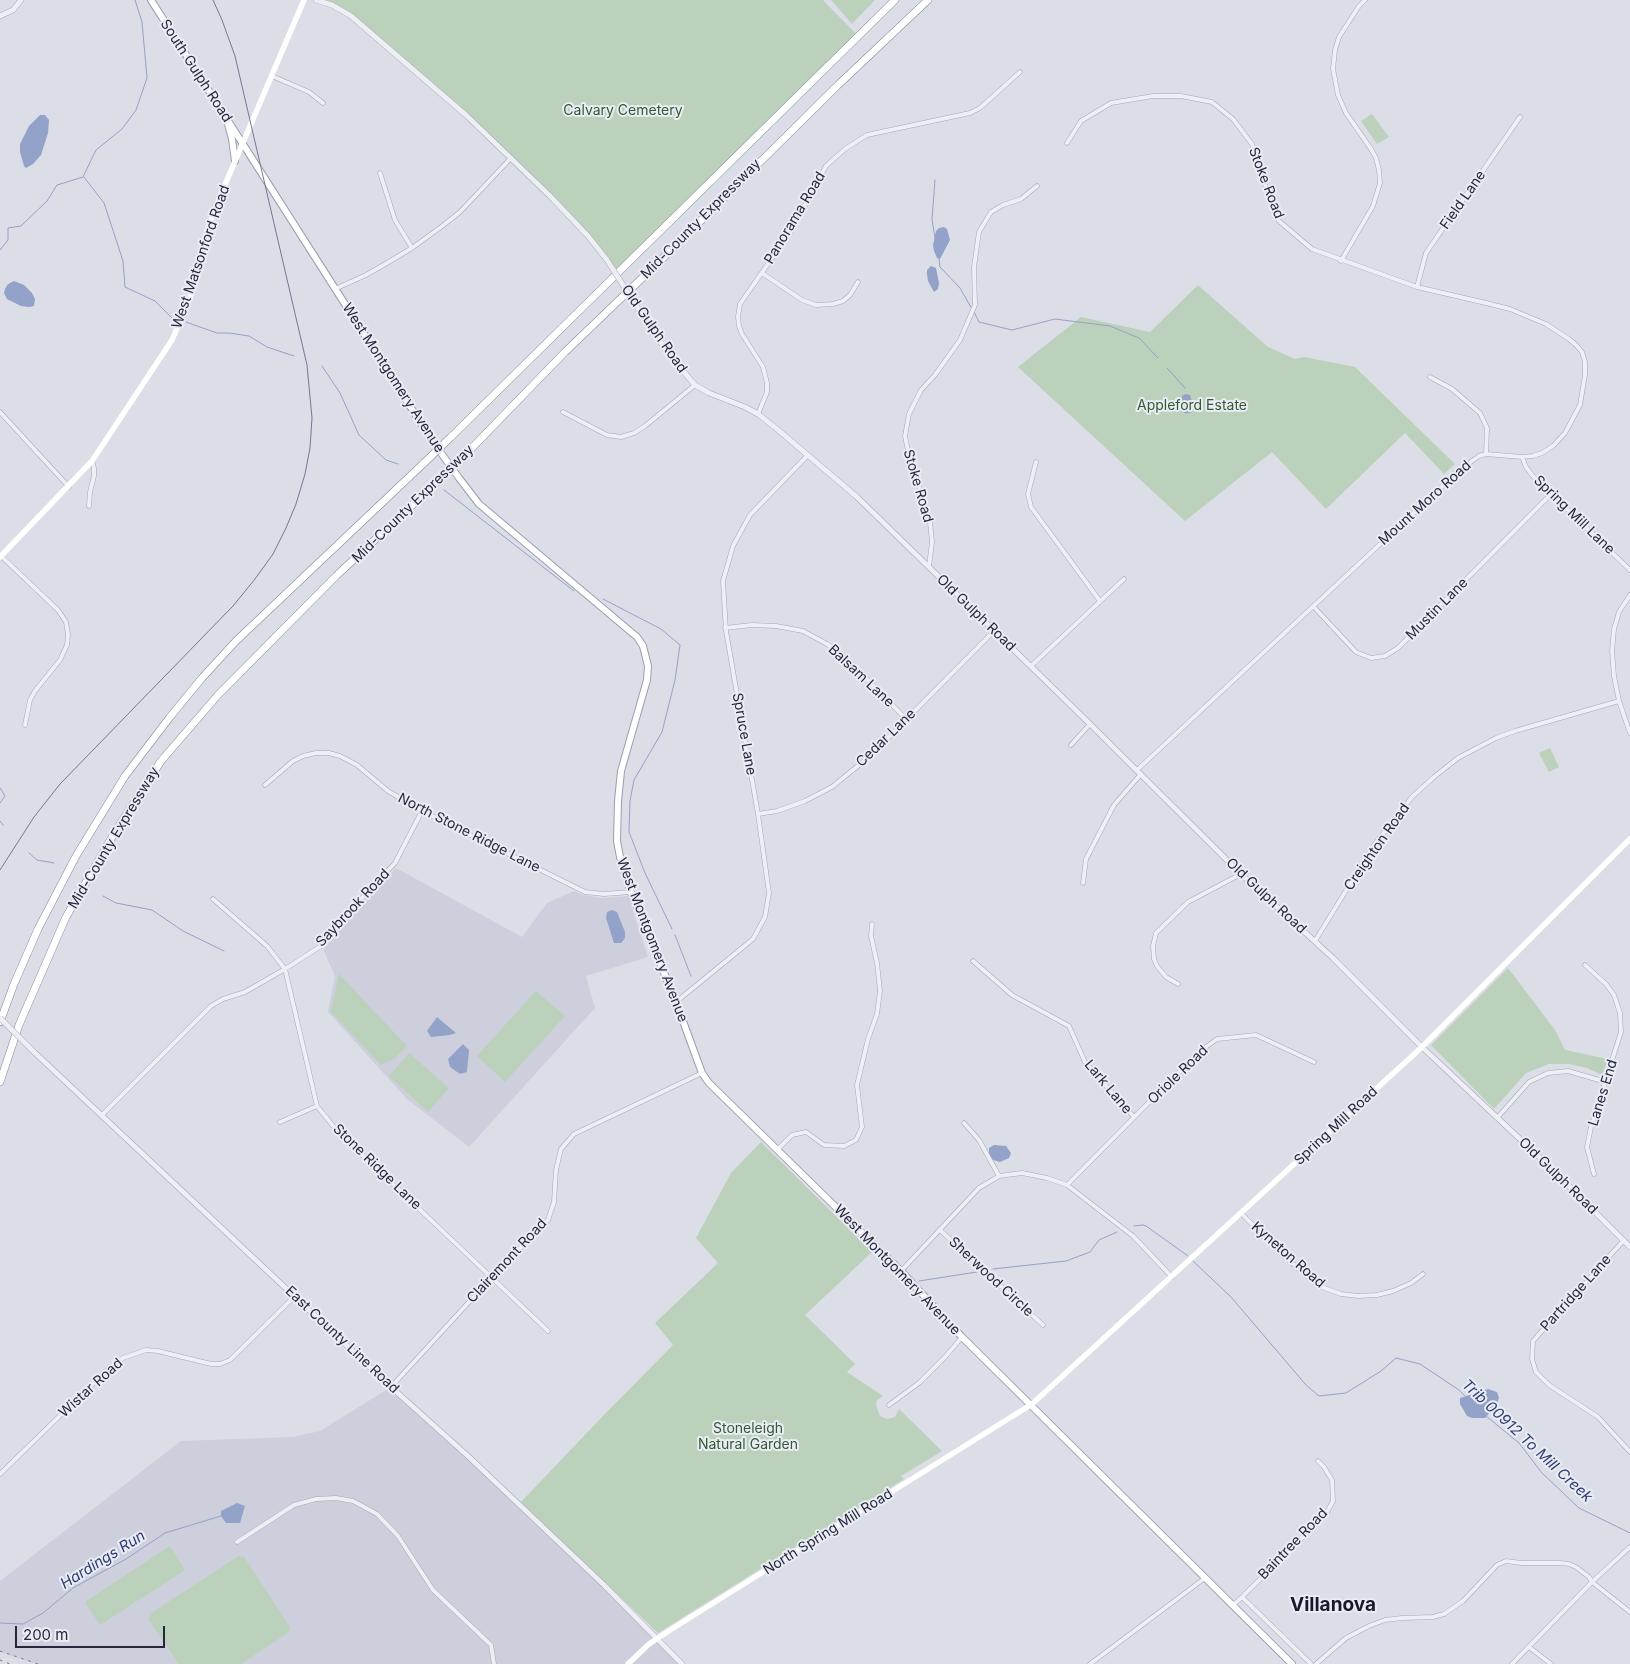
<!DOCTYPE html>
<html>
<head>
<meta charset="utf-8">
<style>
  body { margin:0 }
  #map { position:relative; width:1630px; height:1664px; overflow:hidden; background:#dbdde7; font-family:Inter,sans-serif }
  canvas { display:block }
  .scale { position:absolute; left:15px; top:1626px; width:150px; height:22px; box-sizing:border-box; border:2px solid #25283d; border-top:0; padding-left:6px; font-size:15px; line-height:18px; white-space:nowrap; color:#25283d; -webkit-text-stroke:4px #eaecf4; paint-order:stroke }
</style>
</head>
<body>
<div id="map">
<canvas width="1630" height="1664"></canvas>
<div class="scale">200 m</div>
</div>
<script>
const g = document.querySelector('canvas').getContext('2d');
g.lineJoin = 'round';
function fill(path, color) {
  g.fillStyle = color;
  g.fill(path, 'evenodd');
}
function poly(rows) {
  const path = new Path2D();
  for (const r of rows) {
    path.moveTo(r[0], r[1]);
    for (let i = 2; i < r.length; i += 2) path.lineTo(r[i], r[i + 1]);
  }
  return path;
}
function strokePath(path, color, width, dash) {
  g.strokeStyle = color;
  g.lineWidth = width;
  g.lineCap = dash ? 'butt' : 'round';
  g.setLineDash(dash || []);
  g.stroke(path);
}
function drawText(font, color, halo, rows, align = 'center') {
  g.font = font + ' Inter,sans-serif';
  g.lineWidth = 4;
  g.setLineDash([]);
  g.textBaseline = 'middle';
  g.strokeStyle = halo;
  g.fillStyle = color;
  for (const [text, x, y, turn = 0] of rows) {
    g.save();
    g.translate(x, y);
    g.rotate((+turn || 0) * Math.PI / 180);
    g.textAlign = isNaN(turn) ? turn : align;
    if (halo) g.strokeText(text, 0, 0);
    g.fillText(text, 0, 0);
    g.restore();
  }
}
fill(poly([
  [396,868,522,937,547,903,574,891,583,895,602,898,628,896,648,957,586,976,595,1008,469,1147,407,1099,328,1012,335,976,323,949],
  [391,1387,604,1585,683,1664,36,1664,0,1652,0,1581,181,1441,293,1437,320,1431]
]), '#cdcfdc');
fill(poly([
  [317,0,823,0,858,36,620,271,607,260,588,236,467,116,351,16],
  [831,0,875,0,852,24],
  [1372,114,1389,137,1377,144,1361,121],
  [1198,285,1268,347,1295,359,1304,357,1355,367,1455,464,1444,474,1405,433,1326,509,1272,452,1185,521,1018,367,1081,317,1150,332],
  [1550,748,1559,767,1549,772,1539,753],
  [1508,968,1555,1030,1565,1050,1608,1059,1602,1075,1587,1068,1569,1064,1549,1064,1526,1073,1494,1109,1431,1045],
  [339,974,407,1046,394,1059,381,1065,331,1012],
  [536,991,565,1016,505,1082,477,1056],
  [409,1053,449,1088,428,1112,389,1076],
  [761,1142,872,1252,805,1315,855,1364,847,1372,883,1396,877,1400,876,1405,880,1416,887,1419,895,1417,899,1409,942,1451,901,1476,904,1479,658,1633,521,1502,601,1418,673,1345,655,1323,718,1263,696,1238,731,1173],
  [170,1546,185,1570,100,1625,85,1602],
  [239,1556,244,1557,290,1627,289,1632,241,1664,179,1664,149,1620,151,1613]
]), '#bcd1bc');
fill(poly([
  [40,115,45,115,49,120,48,133,41,155,33,164,26,168,24,166,20,152,20,144,29,126],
  [944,227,947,229,950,240,940,259,937,258,934,251,933,245,936,231,939,228],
  [931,266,936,268,939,283,938,289,934,292,928,281,927,274,927,270],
  [14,281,24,285,32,293,35,299,34,306,29,307,21,306,7,299,4,293,5,289,8,284],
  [1186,394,1190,395,1194,407,1192,412,1188,413,1184,413,1180,402,1182,396],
  [612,910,617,912,625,932,625,938,621,943,614,943,606,918,607,912],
  [437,1017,456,1033,450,1035,431,1037,427,1031],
  [463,1044,469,1050,467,1072,460,1074,450,1067,448,1059],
  [994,1145,1006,1146,1011,1153,1009,1158,1000,1162,993,1160,989,1156,989,1148],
  [1488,1389,1497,1392,1499,1398,1496,1406,1485,1418,1472,1418,1467,1416,1460,1404,1460,1398],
  [237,1503,245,1506,240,1523,226,1523,221,1516,221,1511]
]), '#93a2c9');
strokePath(poly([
  [84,177,104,203,123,261,125,287,155,301,172,318],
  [935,180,932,219,935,238],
  [0,250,8,240,8,228,21,226,47,201,57,185,83,177,96,150,122,129,136,110,147,78,142,22,135,0],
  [939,259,940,267,960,288,972,309],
  [974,312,979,322,1012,330,1055,319,1110,326,1139,338,1158,358],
  [186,322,217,333,229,333,249,336,267,347,294,356],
  [322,366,340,393,359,435,386,460,398,464],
  [1167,368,1185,388],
  [444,490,574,591],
  [603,599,661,629,680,645,675,680,662,732,634,780,630,801,629,832,645,873,672,929],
  [0,788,5,796,0,803],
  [0,821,3,825],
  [29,853,37,860,54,863],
  [103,896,116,903,152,910,183,931,224,951],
  [675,935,691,976],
  [1134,1226,1143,1225,1146,1226,1188,1256],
  [1193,1261,1231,1297,1306,1385,1319,1396,1346,1393,1381,1371,1396,1358,1420,1364,1459,1390,1465,1396],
  [993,1269,1066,1261,1090,1252,1099,1240,1117,1232],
  [919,1281,977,1272],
  [1486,1416,1519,1443,1542,1473,1579,1508,1630,1533],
  [0,1623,23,1624,43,1613,73,1588,126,1559,165,1533,221,1516]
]), '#93a2c9', 1);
const minor = poly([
  [272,76,309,92,323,103],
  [1067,143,1081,121,1111,103,1153,96,1181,96,1212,102,1233,119,1252,144,1269,197,1279,221,1312,249,1417,287,1486,303,1510,309,1546,324,1569,339,1576,345,1582,352,1585,362,1585,375,1580,405,1565,433,1553,446,1542,453,1533,456,1522,457,1486,454,1479,456,1454,474,1448,481,1137,770],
  [380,173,395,220,412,248],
  [1341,261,1373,206,1380,183,1379,170,1376,158,1371,149,1346,113,1338,95,1333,69,1335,50,1339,37,1359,6,1365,0],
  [762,273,802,300,816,305,833,304,843,301,850,295,858,282],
  [1417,287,1426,253,1520,117],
  [335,289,366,275,387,263,412,248,441,227,460,212,511,158],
  [1430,377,1452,389,1480,413,1487,428,1486,454],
  [0,412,69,487],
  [563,412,607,435,621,437,634,433,645,426,695,385],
  [758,414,767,392,767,383,763,367,742,334,739,326,738,317,740,304,793,228,826,166,845,149,867,135,970,113,980,108,1020,72],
  [1522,457,1526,467,1532,475,1630,570],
  [1036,462,1028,494,1031,507,1100,601],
  [89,506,90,492,94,476,94,468,92,461],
  [1,556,58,610,66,622,68,634,67,645,60,660,35,691,30,700,25,725],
  [929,566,932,542,930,522,907,446,905,436,909,414,921,390,935,375,960,340,975,305,974,267,979,232,991,212,1003,205,1021,199,1037,186],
  [1630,595,1619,612,1614,629,1612,651,1614,676,1619,701,1630,733],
  [1313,606,1356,652,1371,658,1385,656,1398,648,1552,493],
  [725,628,752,625,776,626,803,631,827,644,844,656,906,719],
  [1031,666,1124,579],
  [1071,745,1090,724],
  [265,785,293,761,303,756,316,753,329,753,340,756,357,765,388,791,422,811,585,892,604,894,631,892],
  [758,814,777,811,805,801,832,787,870,756,994,631],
  [1083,883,1086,859,1114,805,1141,774],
  [213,899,267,946,285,969,317,1106,338,1132,548,1331],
  [1315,941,1374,845,1412,797,1434,777,1458,758,1496,738,1515,731,1619,701],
  [973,961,1012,995,1069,1026,1085,1062,1134,1117],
  [1585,965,1606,984,1614,995,1620,1013,1621,1032,1591,1127,1587,1147,1594,1174],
  [1178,984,1166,977,1157,966,1154,959,1153,946,1156,933,1188,902,1241,874],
  [676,1002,753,939,765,917,769,893,758,814,726,631,723,581,733,546,750,515,808,455],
  [102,1115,211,1006,223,999,245,992,285,969,321,946,362,898,395,863,422,811],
  [1497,1118,1529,1082,1548,1073,1568,1071,1606,1082],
  [280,1122,317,1106],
  [964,1123,979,1140,999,1176],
  [778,1149,792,1135,806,1132,824,1145,844,1146,856,1140,862,1127,857,1085,868,1039,877,1014,880,991,877,963,871,936,872,924],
  [1067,1185,1199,1052,1217,1039,1256,1035,1314,1062],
  [1241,1213,1279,1252,1319,1286,1341,1294,1358,1296,1377,1295,1393,1291,1411,1283,1423,1274],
  [940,1230,1043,1325],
  [1624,1240,1533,1341,1532,1359,1536,1372,1549,1385,1598,1417,1630,1452],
  [901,1271,979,1188,999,1176,1022,1173,1047,1178,1067,1185,1133,1236,1172,1277],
  [391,1387,492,1277,548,1220,554,1202,556,1170,561,1149,574,1134,702,1073],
  [889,1405,919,1383,946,1356,962,1337],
  [0,1474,110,1367,123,1358,146,1350,158,1351,211,1364,220,1364,230,1360,295,1296],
  [237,1542,294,1505,316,1499,336,1498,353,1501,377,1514,398,1536,433,1590,491,1645,494,1664],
  [1242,1597,1326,1514,1333,1501,1332,1480,1324,1467,1318,1461],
  [1232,1606,1242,1597,1311,1664],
  [1529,1647,1551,1664],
  [1090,1664,1205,1578],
  [1316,1664,1346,1638,1369,1626,1385,1620,1402,1618,1433,1617,1444,1614,1463,1601,1497,1565,1506,1561,1521,1563,1560,1563,1569,1564,1576,1567,1589,1577,1592,1582,1630,1612],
  [1512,1664,1592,1582,1630,1547]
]);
const tertiary = poly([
  [316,0,332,5,351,16,467,116,549,195,588,236,607,260],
  [0,16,13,10,21,0],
  [639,310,670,356,695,385,709,393,745,407,758,414,777,429,857,497,1090,724,1241,874,1333,958,1422,1047,1555,1172,1630,1247],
  [34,1052,391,1387,469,1457,604,1585,682,1664]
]);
const primary = poly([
  [151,0,431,439,459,478,479,504,637,637,643,646,648,666,647,680,621,771,618,801,617,841,620,857,631,892,676,1002,702,1073,709,1083,901,1271,962,1337,1292,1664],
  [228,124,232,139,235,161]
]);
const motorway = poly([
  [451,437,895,0],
  [466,454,565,352,663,258,838,85,928,0],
  [0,1022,14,984,38,929,76,856,125,776,170,717,202,678,236,641,424,463],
  [0,1082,19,1025,66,917,115,832,161,761,218,695,336,576,437,482]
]);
strokePath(minor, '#a4a7b4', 5);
strokePath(tertiary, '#a4a7b4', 6);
strokePath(primary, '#9a9eb3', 8);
strokePath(motorway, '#82879e', 8);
strokePath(minor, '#eeeff5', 4);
strokePath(tertiary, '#eeeff5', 5);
strokePath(poly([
  [0,557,92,461,172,340,190,298,207,231,221,194,304,0],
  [628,1664,649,1644,670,1630,1032,1404,1422,1047,1630,839]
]), '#fff', 5.5);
strokePath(primary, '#fff', 6);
strokePath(motorway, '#fff', 7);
strokePath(poly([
  [0,870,34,817,60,784,233,606,255,579,273,554,286,528,296,504,305,474,310,448,312,418,307,365,235,56,222,20,213,0]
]), '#747891', 1);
strokePath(poly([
  [0,1651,38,1664],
  [0,1660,10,1664]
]), '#747891', 1, [2.5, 5]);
const tertiaryBridge = poly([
  [607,260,639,310],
  [0,1018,34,1052]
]);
const motorwayBridge = poly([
  [424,463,451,437],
  [437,482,466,454]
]);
strokePath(tertiaryBridge, '#a4a7b4', 6, []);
strokePath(motorwayBridge, '#82879e', 8, []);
strokePath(tertiaryBridge, '#eeeff5', 5);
strokePath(motorwayBridge, '#fff', 7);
drawText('14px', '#25283d', '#eaecf4', [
  ["South Gulph Road",196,71,57],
  ["Stoke Road",1266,183,69],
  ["Field Lane",1463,200,-55],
  ["Panorama Road",795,218,-59],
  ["Mid-County Expressway",701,219,-45],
  ["West Matsonford Road",201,257,-71],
  ["Old Gulph Road",654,329,55],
  ["West Montgomery Avenue",393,378,57],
  ["Stoke Road",918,486,74],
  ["Mount Moro Road",1425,503,-42],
  ["Mid-County Expressway",413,504,-44],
  ["Spring Mill Lane",1574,515,44],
  ["Mustin Lane",1437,609,-45],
  ["Old Gulph Road",976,613,44],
  ["Balsam Lane",861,676,43],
  ["Spruce Lane",744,734,80],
  ["Cedar Lane",886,738,-44],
  ["North Stone Ridge Lane",469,833,27],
  ["Mid-County Expressway",114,838,-59],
  ["Creighton Road",1377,847,-55],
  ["Old Gulph Road",1266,896,43],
  ["Saybrook Road",353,908,-47],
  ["West Montgomery Avenue",652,940,69],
  ["Oriole Road",1178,1075,-44],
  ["Lark Lane",1108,1087,50],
  ["Lanes End",1603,1093,-73],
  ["Spring Mill Road",1336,1126,-43],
  ["Stone Ridge Lane",377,1167,44],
  ["Old Gulph Road",1558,1176,44],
  ["Kyneton Road",1288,1255,41],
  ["Clairemont Road",507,1261,-47],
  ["West Montgomery Avenue",897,1270,46],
  ["Sherwood Circle",991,1277,43],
  ["Partridge Lane",1576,1293,-48],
  ["East County Line Road",342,1340,43],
  ["Wistar Road",91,1388,-42],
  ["North Spring Mill Road",828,1532,-32],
  ["Baintree Road",1293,1544,-46]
]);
drawText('14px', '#315a32', '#eaecf4', [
  ["Calvary Cemetery",623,111],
  ["Appleford Estate",1192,406],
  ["Stoneleigh",748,1429],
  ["Natural Garden",748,1445]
]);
drawText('italic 15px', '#2d3c73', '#eaecf4', [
  ["Trib 00912 To Mill Creek",1527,1441,43],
  ["Hardings Run",103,1560,-32]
]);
drawText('bold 19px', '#171a2e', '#eaecf4', [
  ["Villanova",1333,1605]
]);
</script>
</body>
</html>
